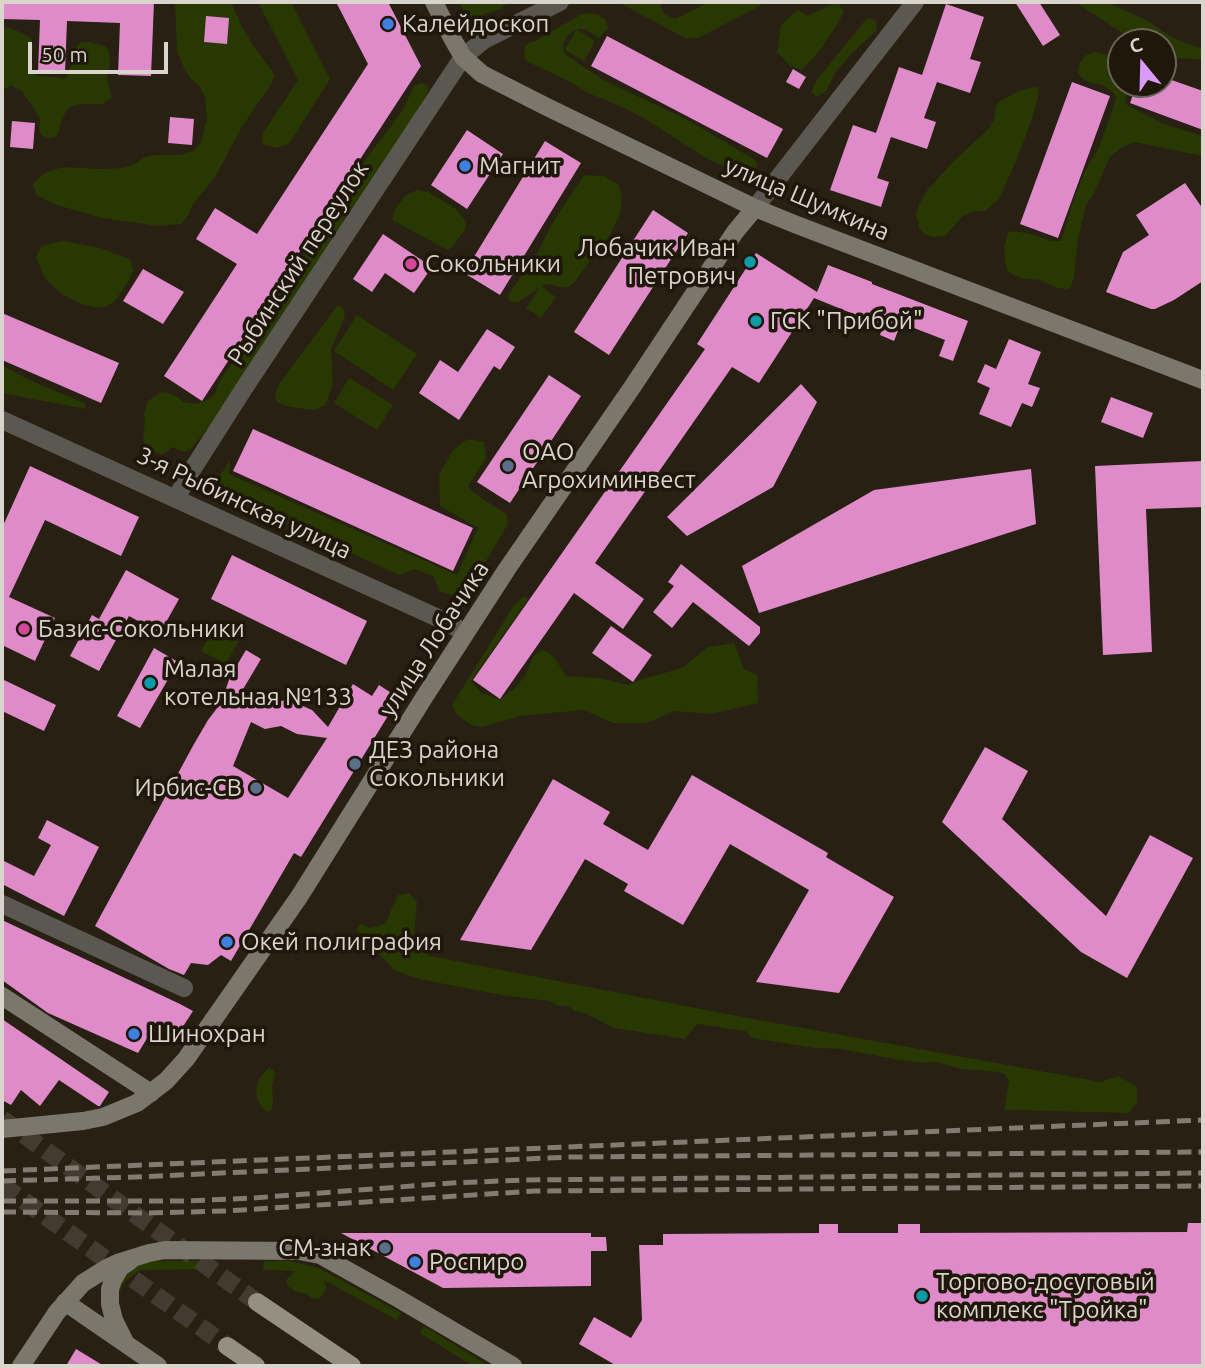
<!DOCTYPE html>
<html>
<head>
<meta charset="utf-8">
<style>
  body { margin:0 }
  #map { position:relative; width:1205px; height:1368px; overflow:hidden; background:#282013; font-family:Ubuntu,sans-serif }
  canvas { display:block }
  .frame { position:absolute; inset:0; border:4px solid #d9d4cc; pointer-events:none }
  .north { position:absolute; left:1107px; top:28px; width:70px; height:70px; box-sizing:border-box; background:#1e170a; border:2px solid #696358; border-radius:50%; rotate:341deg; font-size:19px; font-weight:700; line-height:28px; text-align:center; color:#d9d4cc }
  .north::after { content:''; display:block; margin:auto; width:24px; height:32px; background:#db9af6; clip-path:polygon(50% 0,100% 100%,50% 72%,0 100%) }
  .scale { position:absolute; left:28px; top:42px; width:140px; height:32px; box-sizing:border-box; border:4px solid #d9d4cc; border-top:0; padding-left:9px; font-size:21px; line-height:24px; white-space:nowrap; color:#d9d4cc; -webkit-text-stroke:5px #1e170a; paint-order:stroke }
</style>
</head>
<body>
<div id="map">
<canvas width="1205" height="1368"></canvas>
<div class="frame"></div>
<div class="north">С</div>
<div class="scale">50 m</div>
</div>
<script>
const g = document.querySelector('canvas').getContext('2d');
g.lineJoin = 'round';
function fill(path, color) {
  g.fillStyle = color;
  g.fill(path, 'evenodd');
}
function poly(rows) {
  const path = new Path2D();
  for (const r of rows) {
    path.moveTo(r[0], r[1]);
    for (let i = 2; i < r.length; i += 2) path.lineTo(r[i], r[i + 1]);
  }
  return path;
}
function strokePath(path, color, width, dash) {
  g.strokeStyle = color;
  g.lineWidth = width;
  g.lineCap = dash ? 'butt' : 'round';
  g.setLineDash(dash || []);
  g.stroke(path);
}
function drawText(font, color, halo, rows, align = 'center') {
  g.font = font + ' Ubuntu,sans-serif';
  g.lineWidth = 7;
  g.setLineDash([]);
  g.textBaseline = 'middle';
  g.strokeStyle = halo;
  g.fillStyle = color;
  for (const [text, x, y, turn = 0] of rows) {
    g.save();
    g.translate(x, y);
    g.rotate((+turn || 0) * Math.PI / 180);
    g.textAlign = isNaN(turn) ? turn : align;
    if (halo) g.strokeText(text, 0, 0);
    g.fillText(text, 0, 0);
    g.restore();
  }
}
fill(poly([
  [175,2,231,2,242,27,254,47,275,75,270,86,243,125,215,177,193,204,189,214,181,224,159,226,102,218,57,205,36,195,33,184,42,175,52,170,64,167,100,169,123,168,135,164,145,157,157,155,181,155,193,151,201,142,207,119,205,97,200,87,191,79,185,70,177,51],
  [258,2,291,2,330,79,289,144,276,148,262,144,263,133,298,80],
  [459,2,510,2,498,10,472,18,463,10],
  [618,2,659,2,664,14,675,19,709,2,762,2,760,6,698,38,687,39],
  [837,2,844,11,838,23,820,50,802,70,790,66,777,52,781,25,798,9,807,16],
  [1075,2,1107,2,1146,20,1173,38,1203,49,1203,60,1178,58,1163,55,1163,42,1136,42],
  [591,13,599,15,606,20,608,28,599,38,584,29,576,29,595,41,584,61,565,50,576,30,575,30,568,35,564,43,563,51,566,55,605,81,686,119,755,160,758,164,754,172,745,175,740,174,708,159,642,117,618,105,588,93,569,81,528,62,525,59,524,54,525,46,529,43,537,40,582,14],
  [867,18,876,21,877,30,851,54,835,73,826,91,817,97,811,92,816,81],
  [5,27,15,30,31,38,33,49,29,66,31,72,37,76,55,77,66,79,77,46,82,42,88,42,106,46,109,51,110,63,107,81,112,98,102,104,80,104,69,107,62,118,58,135,53,138,47,138,42,135,39,130,40,118,21,90,11,86,6,88,2,92,2,28],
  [1095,52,1121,58,1121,84,1128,84,1125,102,1128,106,1164,124,1203,136,1203,156,1134,142,1121,148,1110,157,1094,193,1086,205,1078,239,1074,277,1071,287,1067,289,1057,288,1040,280,1021,278,1012,274,1008,271,1005,262,1004,247,1008,233,1012,231,1032,234,1051,241,1061,241,1075,195,1088,165,1099,148,1114,106,1116,97,1114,93,1102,85,1088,82,1081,77,1078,73,1080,63,1086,55],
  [421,83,428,85,428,92,415,116,222,415,207,429,191,449,185,452,172,447,162,455,150,450,143,440,145,420,144,413,148,401,159,393,166,392,178,397,183,402,196,404,209,399,214,395,222,377,234,361,242,343,278,297,284,284,303,256,312,237,325,223,361,166,402,111,414,86],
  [1034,87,1038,88,1039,93,1032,119,1016,161,999,199,985,211,972,212,963,216,945,236,932,237,924,234,919,227,916,214,919,205,928,189,953,162,989,128,994,120,997,103,1019,91],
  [584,175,604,176,619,185,622,197,620,214,610,235,588,263,575,282,570,286,565,288,548,284,541,286,556,297,541,318,526,308,540,287,519,302,514,303,509,300,508,295,538,252,552,224],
  [417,190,428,192,455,208,466,222,466,227,463,232,453,246,448,250,392,220,395,209,406,195],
  [64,241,100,248,131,260,133,271,128,282,115,301,105,307,94,307,82,304,61,294,45,278,36,257,41,247,52,243],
  [337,306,341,306,344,311,345,316,331,349,333,384,327,401,324,406,313,410,290,407,279,403,275,399,277,387],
  [357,315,417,354,393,390,334,351],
  [2,365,27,379,84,403,86,409,2,393],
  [349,378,393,405,377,430,334,403],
  [468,439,484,442,486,458,468,486,474,493,506,514,508,524,474,581,458,594,451,595,439,591,434,577,415,569,399,575,217,492,217,480,230,460,229,474,457,575,478,528,440,506,439,475,453,450],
  [523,597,529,598,471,681,481,693,500,699,515,688,525,676,534,655,544,650,554,657,566,676,599,678,628,685,639,680,682,668,708,647,734,643,744,669,757,675,758,703,711,714,674,711,647,723,613,723,584,710,520,716,482,727,471,725,456,714,452,705,514,605],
  [213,628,238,642,226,664,201,651],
  [409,893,417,902,414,934,430,956,742,1017,1101,1082,1118,1076,1137,1087,1137,1102,1129,1113,1004,1110,1009,1081,1005,1074,999,1072,961,1069,937,1062,924,1063,894,1059,841,1049,815,1048,752,1038,746,1031,697,1024,685,1039,614,1028,585,1013,574,1011,570,1006,558,1006,550,1001,502,995,419,979,394,970,356,929,361,924,369,928,385,924,398,895],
  [269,1067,274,1071,275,1074,272,1086,273,1099,272,1109,269,1112,264,1110,258,1101,256,1091,259,1079],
  [147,1261,217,1261,217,1269,140,1270,125,1281,118,1295,118,1290,122,1278,133,1266],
  [264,1261,290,1261,319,1268,401,1313,397,1320,324,1280,326,1288,323,1294,319,1299,311,1298,307,1294,296,1292,288,1286,286,1280,295,1271,263,1270],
  [424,1326,489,1366,473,1366,420,1333]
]), '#283802');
fill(poly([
  [2,2,154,2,151,76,118,75,120,23,67,21,65,73,38,72,40,20,2,19],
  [336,2,388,2,421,66,202,401,164,376,237,264,196,239,215,208,257,234,368,64],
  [1015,2,1039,2,1060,35,1043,46],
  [946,4,984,17,970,59,981,62,970,93,937,82,924,118,936,122,927,149,891,137,877,178,889,182,881,207,830,190,853,125,876,133,899,67,922,75],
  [206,16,229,18,227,44,204,42],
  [607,36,783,129,767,158,591,66],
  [793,69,806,77,799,89,786,82],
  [1163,77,1203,91,1203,130,1130,103,1137,84,1163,84],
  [1072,82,1110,96,1058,238,1020,224],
  [170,117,194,119,192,145,168,143],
  [12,121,35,123,33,149,10,147],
  [467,130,503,154,467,209,431,185],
  [545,141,581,163,500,295,464,273],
  [1185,183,1203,209,1203,281,1174,300,1155,309,1151,309,1106,292,1123,252,1149,235,1136,215],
  [653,210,688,233,609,355,574,332],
  [383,234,432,267,414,293,385,273,372,292,353,279],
  [756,253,817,292,828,265,872,282,872,284,968,321,953,361,939,356,945,340,901,323,894,341,880,335,883,326,814,298,759,383,732,367,595,563,644,599,623,629,574,593,500,699,473,680,705,349,697,344],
  [143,269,184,292,163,324,123,301],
  [2,313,119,363,101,403,2,360],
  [487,329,515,347,500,370,494,366,459,420,419,393,440,360,458,372],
  [1009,339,1041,352,1028,384,1040,388,1032,407,1022,403,1011,427,979,414,990,388,977,382,985,364,996,369],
  [549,375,581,396,510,503,477,482],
  [801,384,817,402,773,487,687,536,667,517],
  [1111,397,1153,413,1143,438,1101,422],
  [253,429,473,528,453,571,233,471],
  [1203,461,1203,507,1146,509,1152,652,1103,655,1095,466],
  [30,466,139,517,121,556,45,520,9,597,55,618,35,661,2,645,2,528],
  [1031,469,1036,524,759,613,742,566,874,490],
  [232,555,367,621,346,665,211,599],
  [681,564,760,627,760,633,749,646,693,602,672,628,653,612,674,586,668,582],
  [126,570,179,599,160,633,129,616,99,671,70,656,92,615,99,619],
  [611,626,652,655,633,682,592,653],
  [154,648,178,662,140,728,117,716],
  [246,650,261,659,242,691,264,703,289,700,312,710,328,727,353,684,372,696,379,685,399,698,301,857,294,853,231,961,221,955,208,965,191,963,184,975,169,969,95,926,194,744,208,720,221,703,230,677],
  [251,722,265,729,281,726,297,734,327,738,288,798,233,766],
  [2,679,56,705,44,731,2,711],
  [985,747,1028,771,1002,819,1106,916,1150,835,1193,858,1127,978,1081,952,942,822],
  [692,775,828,853,826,857,894,897,839,993,756,982,809,890,730,844,683,925,624,891,628,884,585,859,531,950,460,940,553,779,610,812,603,824,648,850],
  [47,820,99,847,64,916,2,884,2,860,34,876,51,845,38,838],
  [2,920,180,1004,193,1011,173,1042,151,1032,138,1053,48,1013,2,980],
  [2,1019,109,1092,100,1106,98,1106,59,1080,40,1106,21,1090,11,1105,2,1100],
  [1188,1223,1203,1223,1203,1366,617,1366,579,1344,594,1317,631,1338,642,1320,639,1245,663,1245,663,1234,819,1233,819,1224,838,1224,838,1233,898,1233,898,1224,920,1224,920,1233,1187,1232],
  [341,1233,591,1233,591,1237,606,1237,607,1251,591,1251,591,1286,443,1288],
  [76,1349,104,1366,66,1366]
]), '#df8bc9');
strokePath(poly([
  [2,1119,257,1302],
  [2,1185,227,1346]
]), '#433b2f', 18, [18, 9]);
strokePath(poly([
  [755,208,915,2],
  [2,420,449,623,465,633],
  [176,498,192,470,243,390,463,57,484,40,560,2],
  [2,904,184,988]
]), '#5b5851', 18);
strokePath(poly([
  [434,2,452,38,463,57,482,74,547,107,755,208,797,225,1203,380],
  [2,996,151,1093],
  [2,1129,83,1121,103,1117,137,1103,166,1081,186,1059,299,897,425,696,507,569,633,386,735,232,755,208],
  [65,1302,158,1366],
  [125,1342,114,1320,110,1304,110,1289,113,1280,120,1268,130,1261],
  [21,1366,57,1312,83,1283,107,1268,120,1262,149,1253,165,1250,299,1251,320,1255,399,1299,513,1366]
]), '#7b776c', 18);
strokePath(poly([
  [257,1302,352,1366],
  [227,1346,256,1366]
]), '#948f81', 18);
strokePath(poly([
  [2,1171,1203,1120],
  [2,1181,136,1177,570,1157,1203,1152],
  [2,1201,187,1201,253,1198,452,1183,525,1180,1203,1173],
  [2,1212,148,1213,226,1211,535,1191,1203,1186],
  [2,1252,3,1252]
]), '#827b71', 5, [14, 7]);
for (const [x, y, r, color] of [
  [388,24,7,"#3f7fe0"],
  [465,166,7,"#3f7fe0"],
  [750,262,7,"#0f9aa8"],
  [411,264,7,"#d1479c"],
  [756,321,7,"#0f9aa8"],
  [508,466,7,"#5c6f8a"],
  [24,629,7,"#d1479c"],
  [150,683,7,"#0f9aa8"],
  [355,764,7,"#5c6f8a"],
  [256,788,7,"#5c6f8a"],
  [227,942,7,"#3f7fe0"],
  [134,1034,7,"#3f7fe0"],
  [385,1248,7,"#5c6f8a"],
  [415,1262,7,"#3f7fe0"],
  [922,1296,7,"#0f9aa8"]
]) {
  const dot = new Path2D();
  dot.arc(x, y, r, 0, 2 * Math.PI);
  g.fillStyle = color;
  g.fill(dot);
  strokePath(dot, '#1e170a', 2.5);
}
drawText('24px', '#d9d4cc', '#1e170a', [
  ["Калейдоскоп",402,24],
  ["Магнит",479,166],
  ["Лобачик Иван",736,248,"right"],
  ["Петрович",736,276,"right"],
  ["Сокольники",425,264],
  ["ГСК \"Прибой\"",770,321],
  ["ОАО",522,452],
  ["Агрохиминвест",522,480],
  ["Базис-Сокольники",38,629],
  ["Малая",164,669],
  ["котельная №133",164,697],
  ["ДЕЗ района",369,750],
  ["Сокольники",369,778],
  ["Ирбис-СВ",242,788,"right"],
  ["Окей полиграфия",241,942],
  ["Шинохран",148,1034],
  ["СМ-знак",371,1248,"right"],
  ["Роспиро",429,1262],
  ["Торгово-досуговый",936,1282],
  ["комплекс \"Тройка\"",936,1310]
], 'left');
drawText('24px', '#d9d4cc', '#1e170a', [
  ["улица Шумкина",807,199,23],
  ["Рыбинский переулок",298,263,-57],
  ["3-я Рыбинская улица",244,503,25],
  ["улица Лобачика",434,639,-57]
]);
</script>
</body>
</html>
